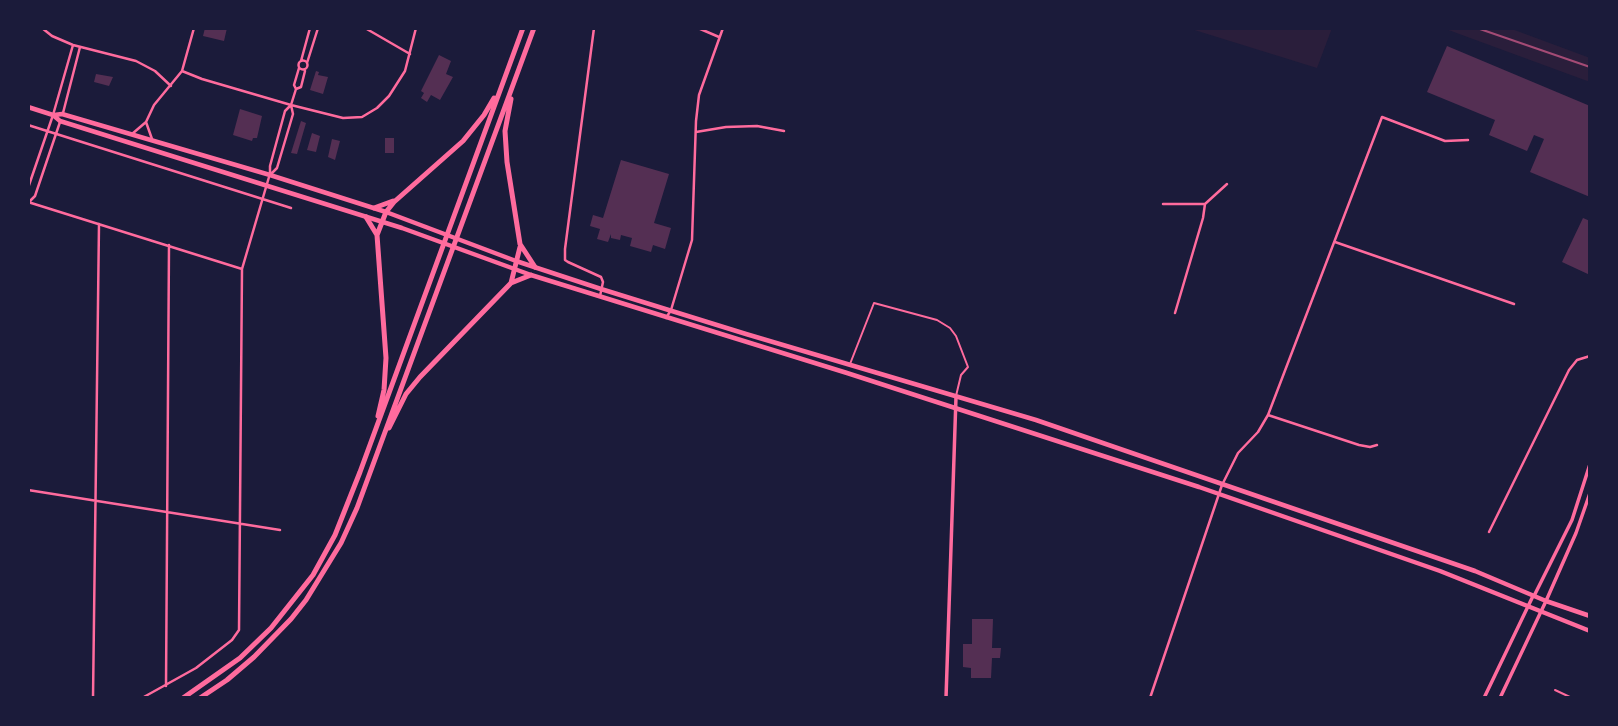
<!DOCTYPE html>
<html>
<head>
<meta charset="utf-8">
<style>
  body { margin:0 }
  #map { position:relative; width:1618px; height:726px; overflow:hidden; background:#1b1b3a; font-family:"Source Sans 3",sans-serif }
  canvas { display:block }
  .frame { position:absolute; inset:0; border:30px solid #1b1b3a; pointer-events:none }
</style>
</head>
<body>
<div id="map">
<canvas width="1618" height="726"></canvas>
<div class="frame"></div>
</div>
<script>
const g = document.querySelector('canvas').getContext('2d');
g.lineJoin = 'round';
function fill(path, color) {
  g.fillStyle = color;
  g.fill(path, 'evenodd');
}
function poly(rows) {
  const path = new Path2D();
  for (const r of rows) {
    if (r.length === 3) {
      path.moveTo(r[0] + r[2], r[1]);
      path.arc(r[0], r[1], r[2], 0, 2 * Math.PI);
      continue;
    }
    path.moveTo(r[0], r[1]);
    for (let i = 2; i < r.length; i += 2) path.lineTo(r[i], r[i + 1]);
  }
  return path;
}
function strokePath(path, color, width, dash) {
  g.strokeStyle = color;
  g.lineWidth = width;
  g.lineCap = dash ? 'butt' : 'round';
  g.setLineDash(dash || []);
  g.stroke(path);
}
fill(poly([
  [1188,28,1332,28,1317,68],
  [1443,28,1509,28,1590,58,1590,82]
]), '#2a1e3b');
fill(poly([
  [205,28,217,30,218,28,227,28,224,41,203,36],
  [1447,46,1590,106,1590,197,1530,172,1544,139,1534,135,1527,151,1489,135,1495,120,1427,92],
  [439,55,451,61,446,74,453,77,440,100,431,95,427,102,421,98,424,93,421,91],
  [316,71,319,72,318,75,328,77,323,94,310,90],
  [96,74,113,77,109,86,94,82],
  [240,109,262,116,257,138,253,138,252,141,233,135],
  [301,121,306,123,297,154,291,153],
  [312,133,320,136,316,152,307,150],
  [385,138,394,138,394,153,385,153],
  [332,139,340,141,335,160,328,157],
  [621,160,669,174,654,223,671,228,665,249,653,245,651,252,630,246,632,238,621,235,620,240,611,238,611,234,608,242,597,239,600,229,590,226,593,215,603,218],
  [1583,218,1590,221,1590,275,1562,262],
  [972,619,993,619,992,648,1001,648,1000,658,992,658,991,678,971,678,971,668,963,667,963,644,972,644]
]), '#542f53');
strokePath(poly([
  [391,29,391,28],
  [850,364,874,303,937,320,950,328,956,336,968,367,961,375,956,396],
  [1555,690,1572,698]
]), '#ff6b9d', 2);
strokePath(poly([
  [42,28,52,36,73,45,136,61,155,71,171,86],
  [365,28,410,54],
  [594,28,565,249,565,260,568,262,601,277,603,282,600,296],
  [698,28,719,37],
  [303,65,4.5],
  [301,61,310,28],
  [307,63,318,28],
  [182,71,202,79,291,105,343,118,362,117,377,108,389,96,405,71,416,28],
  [296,89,301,87,305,71],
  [291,105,293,114,277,168,270,175,270,166,285,111,291,105,296,89,294,85,299,68],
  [63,113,80,47],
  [146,122,152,139],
  [28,125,291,208],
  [696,132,726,127,757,126,784,131],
  [132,134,146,122,154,105,182,71,194,28],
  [28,188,53,115,73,45],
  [28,202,242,269],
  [28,203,35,196,60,122],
  [1163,204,1205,204,1227,184],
  [1335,242,1514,304],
  [1175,313,1203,218,1205,204],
  [666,318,671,310,692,240,696,121,699,95,723,28],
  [1268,415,1359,445,1370,447,1377,445],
  [28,490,280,530],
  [1489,532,1569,370,1577,360,1590,356],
  [166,686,169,245],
  [93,698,99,224],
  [142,698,196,668,232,640,239,630,242,269,269,177],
  [1150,698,1222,485,1238,453,1258,432,1268,415,1382,117,1445,141,1468,140]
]), '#ff6b9d', 2.5);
strokePath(poly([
  [1534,596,1572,520,1590,464],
  [1546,601,1576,533,1590,493],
  [946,698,956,397]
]), '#ff6b9d', 3.5);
strokePath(poly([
  [1484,698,1533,596],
  [1500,698,1546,601]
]), '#ff6b9d', 3.5);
strokePath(poly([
  [28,107,53,115,60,121,402,228,531,275,847,373,1199,487,1440,571,1590,631],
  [54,115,62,114,270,175,386,212,516,261,601,289,746,334,1036,420,1475,571,1546,601,1590,616]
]), '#ff6b9d', 4.5);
strokePath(poly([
  [511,99,505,131,507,162,520,244,535,267],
  [374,208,393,201],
  [366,217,377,235,386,358,384,390,378,416],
  [377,235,386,212,394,202,463,141,484,115,494,98],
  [511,283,520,247],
  [389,428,406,394,420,377,511,283,531,275],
  [183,698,240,658,271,628,313,575,335,535,360,472,523,28],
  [200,698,227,680,254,657,291,619,306,600,341,543,357,508,534,28]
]), '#ff6b9d', 5);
strokePath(poly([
  [1477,28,1590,67]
]), '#a44b75', 2);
</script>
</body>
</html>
